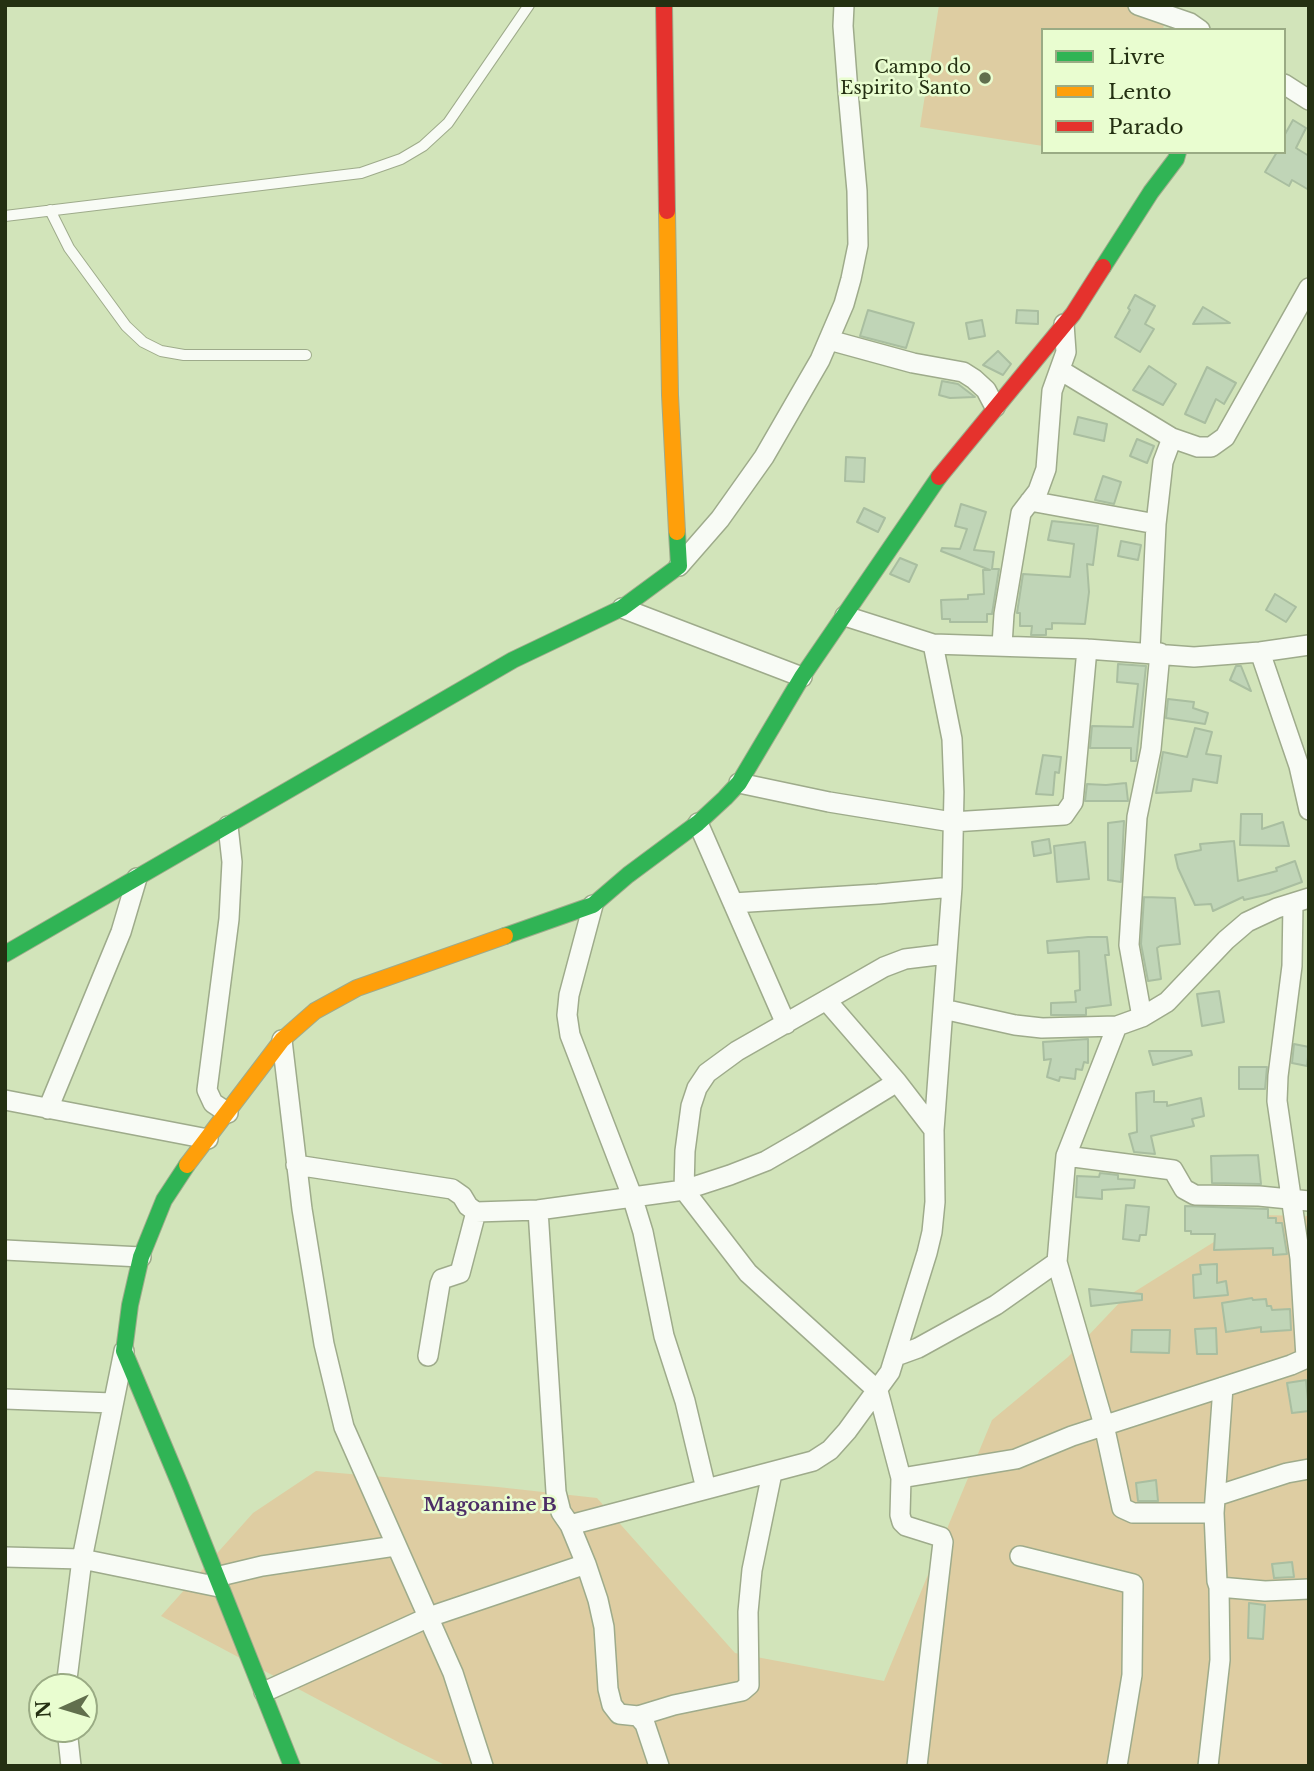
<!DOCTYPE html>
<html>
<head>
<meta charset="utf-8">
<style>
  body { margin:0 }
  #map { position:relative; width:1314px; height:1771px; overflow:hidden; background:#d2e4ba; font-family:"Libre Baskerville",serif }
  canvas { display:block }
  .frame { position:absolute; inset:0; border:7px solid #243012; pointer-events:none }
  .legend { position:absolute; left:1041px; top:28px; width:245px; height:126px; box-sizing:border-box; background:#e9fdd0; border:2px solid #9aab84; margin:0; padding:9px 12px; list-style:none; font-size:21px; color:#243012 }
  .legend li { display:flex; align-items:center; gap:14px; height:35px }
  .legend b { width:35px; border:2px solid #9aab84 }
  .north { position:absolute; left:28px; top:1673px; width:70px; height:70px; box-sizing:border-box; background:#e9fdd0; border:2px solid #9aab84; border-radius:50%; rotate:266deg; font-size:19px; font-weight:700; line-height:28px; text-align:center; color:#243012 }
  .north::after { content:''; display:block; margin:auto; width:24px; height:32px; background:#616f4d; clip-path:polygon(50% 0,100% 100%,50% 72%,0 100%) }
</style>
</head>
<body>
<div id="map">
<canvas width="1314" height="1771"></canvas>
<div class="frame"></div>
<ul class="legend">
<li><b style="height:9px;background:#30b455"></b>Livre</li>
<li><b style="height:9px;background:#ff9f0a"></b>Lento</li>
<li><b style="height:9px;background:#e5322d"></b>Parado</li>
</ul>
<div class="north">N</div>
</div>
<script>
const g = document.querySelector('canvas').getContext('2d');
g.lineJoin = 'round';
function fill(path, color) {
  g.fillStyle = color;
  g.fill(path, 'evenodd');
}
function poly(rows) {
  const path = new Path2D();
  for (const r of rows) {
    path.moveTo(r[0], r[1]);
    for (let i = 2; i < r.length; i += 2) path.lineTo(r[i], r[i + 1]);
  }
  return path;
}
function strokePath(path, color, width, dash) {
  g.strokeStyle = color;
  g.lineWidth = width;
  g.lineCap = dash ? 'butt' : 'round';
  g.setLineDash(dash || []);
  g.stroke(path);
}
function drawText(font, color, halo, rows, align = 'center') {
  g.font = font + ' "Libre Baskerville",serif';
  g.lineWidth = 5;
  g.setLineDash([]);
  g.textBaseline = 'middle';
  g.strokeStyle = halo;
  g.fillStyle = color;
  for (const [text, x, y, turn = 0] of rows) {
    g.save();
    g.translate(x, y);
    g.rotate((+turn || 0) * Math.PI / 180);
    g.textAlign = isNaN(turn) ? turn : align;
    if (halo) g.strokeText(text, 0, 0);
    g.fillText(text, 0, 0);
    g.restore();
  }
}
fill(poly([
  [939,5,1143,5,1166,9,1163,30,1043,30,1043,146,920,127],
  [1257,1215,1309,1216,1309,1766,447,1766,400,1743,161,1616,253,1513,316,1471,498,1487,597,1498,735,1653,884,1681,992,1420,1068,1357,1123,1299]
]), '#decda2');
const building = poly([
  [1293,120,1306,128,1296,148,1309,156,1309,190,1292,180,1289,186,1265,172,1277,152,1284,152,1284,136,1293,120],
  [1135,295,1155,306,1145,324,1154,329,1140,352,1115,337,1130,310,1128,308,1135,295],
  [1203,307,1230,323,1193,324,1203,307],
  [868,310,914,323,906,348,860,336,868,310],
  [1017,310,1038,311,1038,324,1016,323,1017,310],
  [982,320,985,336,969,339,966,323,982,320],
  [998,351,1011,364,1003,375,983,365,998,351],
  [1149,366,1176,384,1163,405,1133,390,1149,366],
  [1207,367,1236,383,1224,404,1216,399,1205,423,1185,414,1207,367],
  [942,381,958,384,975,397,950,398,939,395,942,381],
  [1078,417,1107,424,1104,441,1074,434,1078,417],
  [1137,439,1154,446,1147,463,1130,456,1137,439],
  [846,457,865,458,864,482,845,481,846,457],
  [1103,476,1121,482,1114,504,1095,500,1103,476],
  [961,504,986,512,974,550,994,552,992,569,999,569,992,614,987,614,987,622,950,622,950,619,942,619,941,600,968,599,968,595,984,594,983,570,990,570,941,551,942,548,960,549,967,529,955,526,961,504],
  [864,508,885,518,878,532,857,522,864,508],
  [1052,521,1098,526,1093,565,1087,564,1089,592,1085,624,1052,623,1052,629,1046,629,1046,635,1031,635,1032,626,1020,626,1020,613,1017,613,1023,574,1070,577,1074,544,1048,540,1052,521],
  [1121,541,1141,545,1138,560,1118,556,1121,541],
  [900,558,917,565,909,582,890,574,900,558],
  [1275,594,1296,607,1286,622,1266,610,1275,594],
  [1118,664,1146,666,1136,761,1131,761,1131,748,1090,748,1092,726,1133,727,1138,684,1117,682,1118,664],
  [1236,666,1241,666,1251,691,1230,680,1236,666],
  [1168,699,1194,702,1193,708,1208,713,1205,724,1166,718,1168,699],
  [1195,728,1212,732,1206,754,1221,756,1217,783,1193,779,1191,791,1156,793,1163,752,1187,757,1195,728],
  [1043,755,1061,757,1059,773,1055,772,1053,795,1036,794,1043,755],
  [1126,783,1128,801,1085,801,1087,784,1106,785,1126,783],
  [1241,814,1262,814,1262,829,1283,822,1289,846,1240,845,1241,814],
  [1124,821,1121,882,1108,880,1108,823,1124,821],
  [1049,839,1051,853,1034,856,1032,842,1049,839],
  [1234,841,1238,881,1277,871,1276,868,1295,861,1302,882,1269,894,1244,900,1243,897,1213,911,1211,904,1195,905,1178,868,1175,855,1201,850,1200,844,1234,841],
  [1085,842,1089,879,1057,882,1054,846,1085,842],
  [1144,897,1175,898,1180,944,1160,946,1157,948,1161,979,1148,981,1141,944,1144,897],
  [1088,937,1107,937,1109,955,1105,955,1111,1005,1086,1008,1086,1015,1051,1015,1051,1003,1076,1002,1075,991,1080,990,1079,951,1048,953,1047,941,1088,937],
  [1219,991,1224,1022,1202,1026,1197,994,1219,991],
  [1088,1039,1088,1063,1084,1062,1082,1070,1076,1069,1075,1079,1060,1077,1059,1081,1047,1077,1051,1059,1044,1060,1043,1042,1088,1039],
  [1294,1044,1309,1047,1307,1066,1292,1063,1294,1044],
  [1149,1051,1191,1051,1192,1055,1153,1065,1149,1051],
  [1239,1067,1267,1067,1265,1089,1239,1089,1239,1067],
  [1154,1091,1154,1102,1167,1102,1167,1106,1201,1098,1204,1116,1192,1119,1194,1126,1151,1136,1155,1154,1134,1152,1129,1134,1137,1132,1136,1093,1154,1091],
  [1258,1155,1261,1184,1212,1183,1211,1156,1258,1155],
  [1100,1173,1118,1175,1118,1179,1135,1180,1134,1188,1102,1190,1102,1199,1076,1197,1077,1176,1099,1177,1100,1173],
  [1126,1205,1149,1207,1146,1235,1140,1235,1139,1241,1123,1239,1126,1205],
  [1185,1206,1268,1209,1268,1218,1276,1218,1276,1223,1282,1223,1287,1254,1273,1255,1273,1248,1214,1250,1215,1234,1191,1234,1191,1231,1185,1231,1185,1206],
  [1217,1264,1217,1283,1226,1281,1228,1295,1194,1298,1193,1275,1201,1274,1200,1265,1217,1264],
  [1089,1289,1142,1294,1142,1300,1091,1306,1089,1289],
  [1252,1298,1253,1300,1266,1299,1267,1306,1271,1306,1272,1310,1290,1309,1291,1330,1261,1332,1261,1327,1226,1332,1222,1303,1252,1298],
  [1216,1328,1217,1354,1197,1354,1195,1329,1216,1328],
  [1132,1330,1170,1330,1169,1353,1131,1352,1132,1330],
  [1306,1380,1309,1411,1292,1413,1287,1383,1306,1380],
  [1156,1480,1158,1501,1138,1501,1136,1483,1156,1480],
  [1292,1562,1294,1577,1274,1578,1272,1564,1292,1562],
  [1249,1603,1265,1605,1263,1639,1248,1638,1249,1603]
]);
fill(building, '#c0d5b7');
strokePath(building, '#a9bea0', 2);
const lane = poly([
  [50,210,69,248,126,326,143,342,161,351,184,355,306,355],
  [5,216,361,173,401,159,423,146,448,123,529,5]
]);
const street = poly([
  [1138,5,1190,23,1200,30],
  [1284,84,1309,100],
  [829,340,913,363,963,372,974,379,986,390,995,407],
  [1060,370,1172,438,1198,447,1211,447,1225,437,1309,288],
  [1030,501,1156,524],
  [679,566,720,519,764,457,820,360,844,304,851,279,858,245,857,191,848,92,843,26,844,5],
  [622,608,802,677],
  [845,616,933,644,1087,649,1194,657,1260,652,1309,645],
  [1002,645,1004,614,1021,513,1038,491,1046,469,1052,391,1066,352,1064,324],
  [1260,652,1299,766,1309,810],
  [1150,653,1156,524,1163,462,1172,438],
  [739,783,829,802,952,822,1064,815,1073,802,1087,649],
  [698,823,786,1024],
  [228,826,232,862,229,919,207,1090,213,1103,228,1113],
  [733,903,878,894,952,887],
  [1293,903,1292,966,1278,1076,1277,1101,1300,1258,1306,1358],
  [593,905,569,995,567,1015,570,1035,632,1196,643,1232,664,1336,685,1401,706,1489],
  [826,1000,897,1082,934,1130],
  [943,1009,1015,1025,1042,1028,1117,1026,1142,1017,1167,1002,1226,940,1247,922,1277,908,1309,898],
  [1142,1017,1129,945,1137,817,1151,749,1160,653],
  [1117,1026,1066,1156,1173,1170,1184,1189,1195,1195,1259,1196,1309,1201],
  [282,1040,302,1209,324,1344,344,1427,453,1673,483,1766],
  [5,1100,208,1139],
  [48,1109,121,932,137,878],
  [296,1165,452,1189,462,1196,468,1206,476,1212,538,1210,684,1190,730,1175,766,1161,804,1139,897,1082],
  [538,1210,556,1492,561,1512,570,1525,586,1564,598,1600,604,1627,608,1689,612,1705,619,1714,638,1716,645,1724,659,1766],
  [5,1250,141,1257],
  [1057,1262,1104,1425,1122,1508,1133,1513,1214,1513],
  [428,1356,440,1284,442,1279,460,1273,476,1212],
  [896,1356,918,1348,996,1305,1057,1262,1066,1156],
  [5,1399,112,1403],
  [901,1478,1016,1459,1072,1436,1291,1365,1309,1357],
  [1216,1496,1287,1473,1309,1469],
  [570,1525,813,1461,830,1450,847,1431,890,1372,927,1253,932,1232,935,1202,934,1130,952,887,954,792,952,739,933,644],
  [1020,1556,1133,1584,1132,1675,1117,1766],
  [5,1557,82,1559,219,1587],
  [216,1577,262,1566,395,1546],
  [1219,1587,1265,1591,1309,1589],
  [66,1687,82,1559,124,1351],
  [264,1692,429,1617,586,1564],
  [638,1716,674,1705,742,1691,749,1685,748,1612,752,1570,772,1473],
  [67,1729,71,1766],
  [917,1766,943,1542,941,1537,906,1526,902,1522,900,1515,901,1478,878,1391,748,1273,684,1190,685,1151,691,1106,697,1088,707,1073,737,1051,884,967,905,959,946,954],
  [1208,1766,1220,1660,1219,1587,1217,1581,1214,1513,1223,1387]
]);
const fast = poly([
  [1103,267,1151,192,1176,159,1178,152],
  [505,936,593,905,628,875,698,823,725,798,739,783,802,677,939,477],
  [5,954,513,660,622,608,679,566,677,532],
  [187,1165,164,1200,141,1257,130,1305,124,1351,181,1487,292,1766]
]);
const slow = poly([
  [667,211,670,395,677,532],
  [187,1165,282,1040,315,1011,357,988,505,936]
]);
const jam = poly([
  [664,5,667,211],
  [939,477,1073,314,1103,267]
]);
strokePath(lane, '#9eab8b', 12);
strokePath(street, '#9eab8b', 22);
strokePath(fast, '#9eab8b', 18);
strokePath(slow, '#9eab8b', 18);
strokePath(jam, '#9eab8b', 18);
strokePath(lane, '#f8fbf5', 10);
strokePath(street, '#f8fbf5', 19);
strokePath(fast, '#30b455', 16);
strokePath(slow, '#ff9f0a', 16);
strokePath(jam, '#e5322d', 16);
for (const [x, y, r, color] of [
  [985,78,7,"#616f4d"]
]) {
  const dot = new Path2D();
  dot.arc(x, y, r, 0, 2 * Math.PI);
  g.fillStyle = color;
  g.fill(dot);
  strokePath(dot, '#e9fdd0', 2.5);
}
drawText('18px', '#243012', '#e9fdd0', [
  ["Campo do",971,68],
  ["Espirito Santo",971,89]
], 'right');
drawText('bold 19px', '#4c2d66', '#e9fdd0', [
  ["Magoanine B",490,1506]
]);
</script>
</body>
</html>
